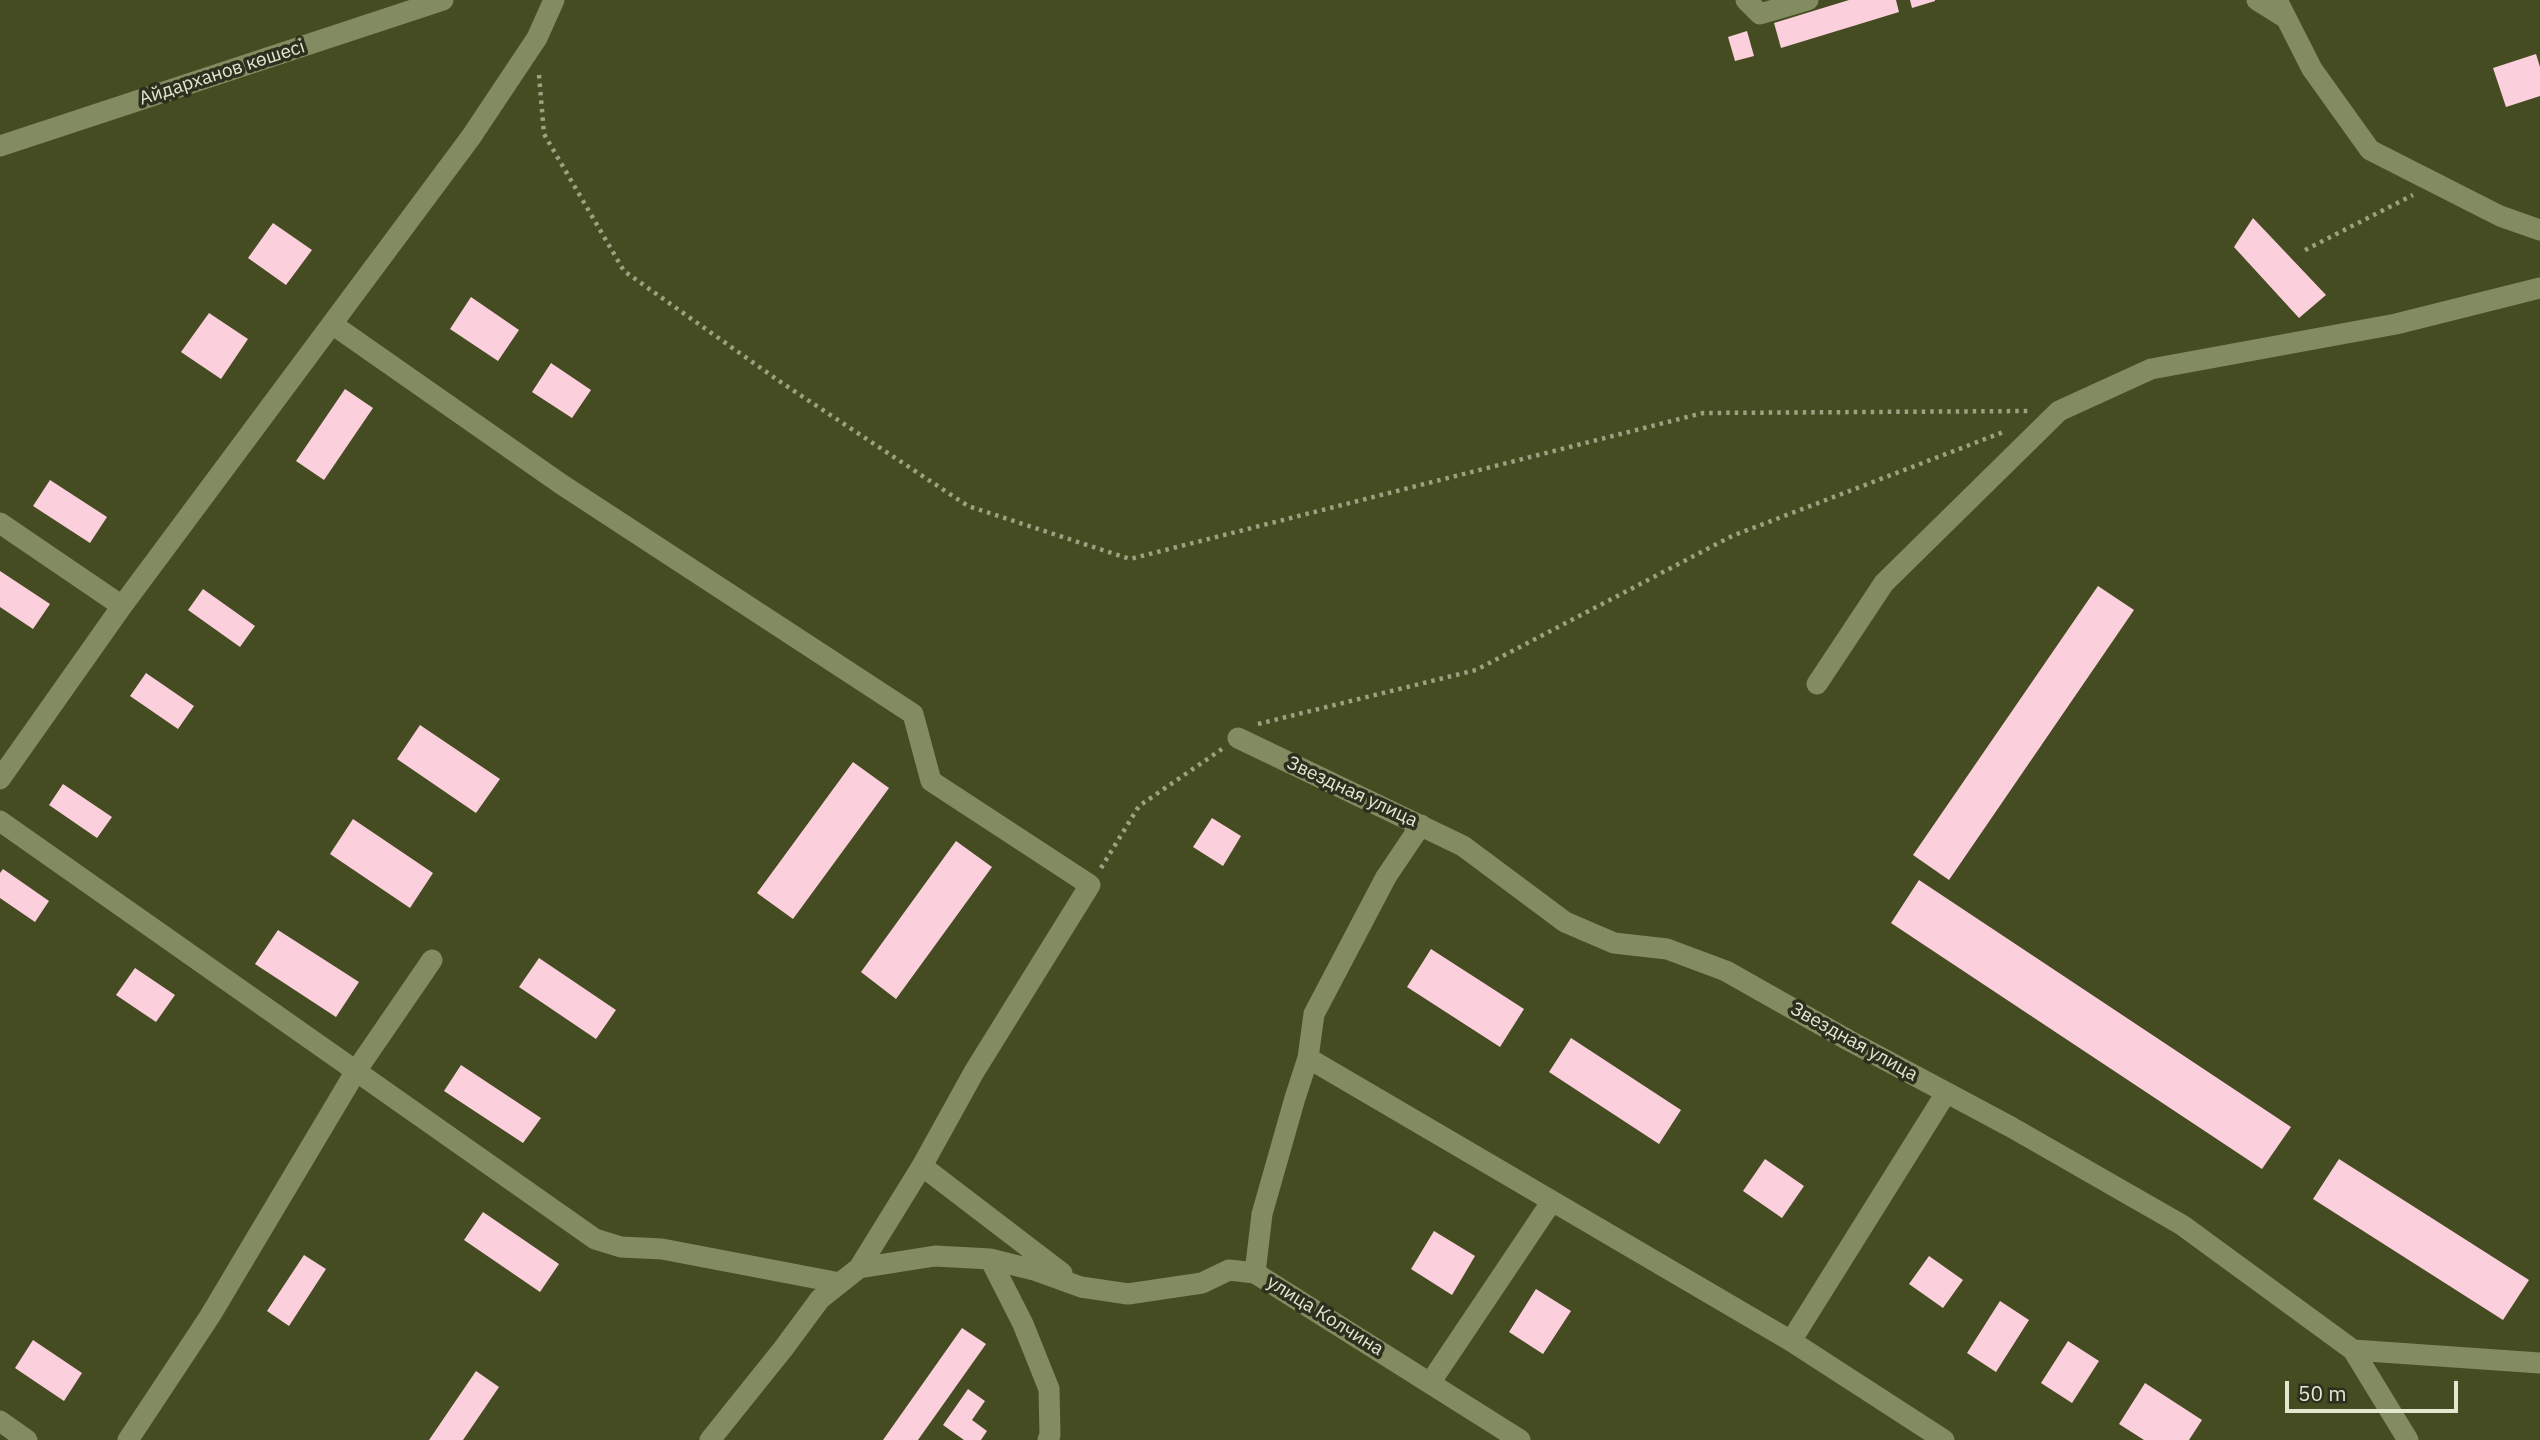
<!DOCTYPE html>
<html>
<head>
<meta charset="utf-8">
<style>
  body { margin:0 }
  #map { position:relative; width:2540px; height:1440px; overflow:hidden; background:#454c22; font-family:"IBM Plex Sans",sans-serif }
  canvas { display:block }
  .scale { position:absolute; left:2285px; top:1381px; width:173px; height:32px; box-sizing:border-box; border:4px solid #e2e7d0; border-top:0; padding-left:9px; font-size:21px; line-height:24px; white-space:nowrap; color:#e2e7d0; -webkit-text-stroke:5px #2d301e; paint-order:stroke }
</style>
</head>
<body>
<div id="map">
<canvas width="2540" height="1440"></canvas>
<div class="scale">50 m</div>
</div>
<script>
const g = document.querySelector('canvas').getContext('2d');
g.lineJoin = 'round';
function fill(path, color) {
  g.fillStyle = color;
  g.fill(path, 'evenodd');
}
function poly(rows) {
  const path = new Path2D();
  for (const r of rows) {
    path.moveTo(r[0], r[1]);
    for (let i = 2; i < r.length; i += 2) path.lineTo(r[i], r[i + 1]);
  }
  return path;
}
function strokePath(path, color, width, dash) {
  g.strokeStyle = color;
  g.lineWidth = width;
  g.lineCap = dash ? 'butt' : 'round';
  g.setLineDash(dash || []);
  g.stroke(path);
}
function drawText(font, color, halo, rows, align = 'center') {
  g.font = font + ' "IBM Plex Sans",sans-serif';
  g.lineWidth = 7;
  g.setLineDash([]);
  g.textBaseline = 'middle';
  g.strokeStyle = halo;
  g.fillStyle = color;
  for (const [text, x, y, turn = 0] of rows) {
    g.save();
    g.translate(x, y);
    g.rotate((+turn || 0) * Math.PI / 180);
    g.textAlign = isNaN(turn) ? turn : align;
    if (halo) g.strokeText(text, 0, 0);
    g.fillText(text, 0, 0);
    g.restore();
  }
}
fill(poly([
  [1849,0,1896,0,1899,12,1781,48,1774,23],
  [1910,0,1935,0,1935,1,1912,8],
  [1747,31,1754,56,1735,61,1728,37],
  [2536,54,2540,67,2540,96,2506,107,2493,68],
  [2253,218,2326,295,2299,318,2234,247],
  [273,223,312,250,286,285,248,258],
  [471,297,519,330,498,361,450,329],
  [209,313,248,339,221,379,181,352],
  [551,363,591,390,572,418,532,392],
  [345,389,373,408,324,480,296,461],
  [50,480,107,517,90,543,33,506],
  [0,571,50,604,33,629,0,607],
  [2098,586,2134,610,1949,880,1913,855],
  [203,589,255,626,240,647,188,610],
  [146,673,194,706,178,729,130,696],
  [420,725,500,779,476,813,397,759],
  [853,762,889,788,793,919,757,893],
  [63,784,112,817,97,838,49,805],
  [1212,818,1241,836,1223,866,1193,847],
  [353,819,433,873,410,908,330,854],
  [956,841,992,867,896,999,861,972],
  [3,869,49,901,35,922,0,898,0,873],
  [1919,880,2291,1127,2262,1169,1891,923],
  [278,930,359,982,336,1017,255,964],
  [1431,949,1524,1009,1500,1047,1407,987],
  [539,958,616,1010,596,1039,519,987],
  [135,968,175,995,156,1022,116,995],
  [1571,1038,1681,1110,1659,1144,1549,1072],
  [461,1065,541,1118,523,1143,444,1091],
  [1765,1159,1804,1186,1782,1218,1743,1191],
  [2339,1159,2529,1280,2503,1320,2313,1199],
  [483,1212,559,1264,540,1292,464,1240],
  [1434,1231,1475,1256,1452,1295,1411,1269],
  [304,1255,326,1269,289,1326,267,1311],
  [1929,1256,1963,1280,1943,1308,1909,1284],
  [1536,1289,1571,1311,1543,1354,1509,1332],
  [2000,1301,2029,1320,1996,1372,1967,1353],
  [962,1328,986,1344,918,1440,883,1440],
  [33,1340,82,1373,64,1401,15,1368],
  [2068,1341,2099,1361,2072,1403,2041,1383],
  [476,1371,499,1387,463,1440,429,1440],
  [2145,1383,2202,1420,2189,1440,2144,1440,2119,1424],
  [968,1389,985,1401,972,1420,987,1431,981,1440,964,1440,943,1425]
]), '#fccfdd');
strokePath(poly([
  [539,75,544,134,624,271,782,383,968,506,1130,559,1703,413,2030,411],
  [2305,250,2413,195],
  [1258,724,1476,670,1732,536,2006,431],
  [1101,868,1139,806,1222,749]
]), '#9ba181', 4.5, [3.5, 5]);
strokePath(poly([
  [1746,0,1760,14,1808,0],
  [2257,0,2286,18],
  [2277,0,2312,69,2370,150,2500,216,2540,230],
  [0,146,443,0],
  [332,324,561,484,913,714,931,781,1090,885,974,1072,922,1166,859,1268],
  [0,523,122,606],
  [1817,684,1884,583,2059,411,2151,369,2396,324,2540,288],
  [1238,738,1463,846,1565,922,1614,943,1667,949,1726,971,1848,1040,2011,1127,2182,1225,2353,1350,2408,1440],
  [0,779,122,606,471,137,537,38,554,0],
  [0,821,595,1239,621,1247,662,1249,840,1283],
  [1308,1058,1791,1341,1944,1440],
  [922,1166,1062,1273],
  [990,1259,1023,1324,1049,1389,1050,1435,1048,1440],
  [1255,1273,1262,1214,1295,1098,1308,1058,1314,1014,1386,877,1421,825],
  [1791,1341,1946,1093],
  [2353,1350,2540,1363],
  [1430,1383,1552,1201],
  [0,1421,27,1440],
  [128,1440,210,1316,356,1071,432,960],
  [710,1440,783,1349,820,1299,859,1268,935,1256,990,1259,1034,1270,1081,1287,1128,1294,1202,1283,1229,1270,1255,1273,1520,1440]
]), '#838b60', 21);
drawText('19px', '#e2e7d0', '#2d301e', [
  ["Айдарханов көшесі",222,73,-18],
  ["Звездная улица",1352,792,25],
  ["Звездная улица",1854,1042,29],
  ["улица Колчина",1325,1316,32]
]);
</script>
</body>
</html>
